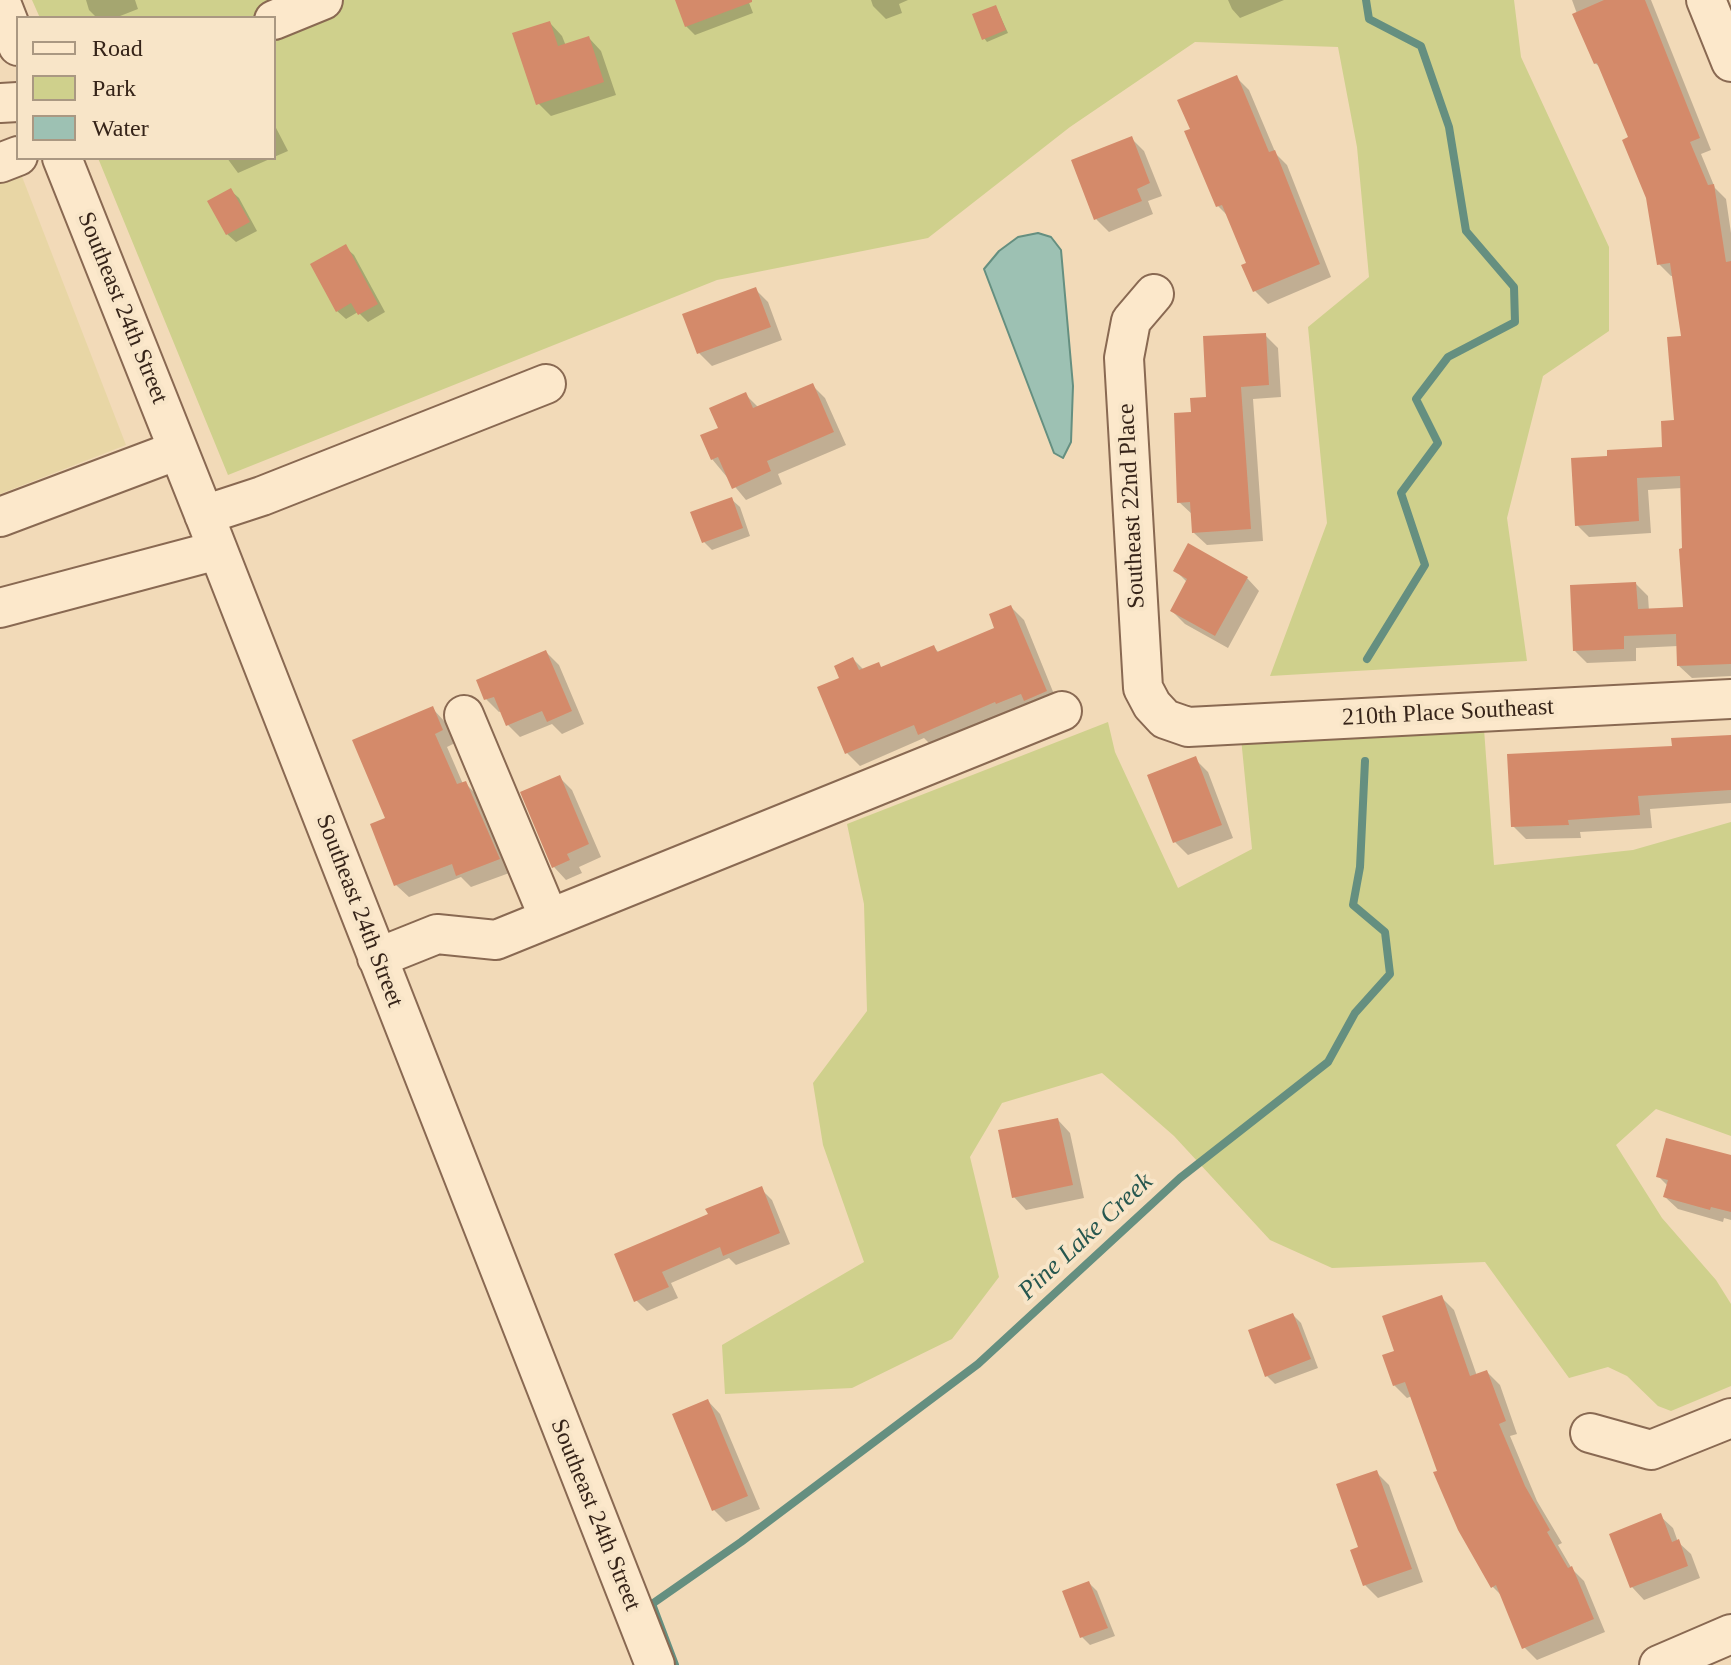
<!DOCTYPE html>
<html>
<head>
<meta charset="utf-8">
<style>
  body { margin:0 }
  #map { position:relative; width:1731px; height:1665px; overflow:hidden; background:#f2dab8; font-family:Georgia,serif }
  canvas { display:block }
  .legend { position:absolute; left:16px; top:16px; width:260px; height:144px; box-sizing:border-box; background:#f8e5c8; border:2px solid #aa9882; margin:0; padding:10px 14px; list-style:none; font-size:24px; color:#362419 }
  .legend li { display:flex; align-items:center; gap:16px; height:40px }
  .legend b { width:40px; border:2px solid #aa9882 }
</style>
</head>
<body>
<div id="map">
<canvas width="1731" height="1665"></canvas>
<ul class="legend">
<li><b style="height:10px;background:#fce8cb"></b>Road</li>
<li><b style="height:22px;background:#cfd08c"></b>Park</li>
<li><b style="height:22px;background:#9dc1b3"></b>Water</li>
</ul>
</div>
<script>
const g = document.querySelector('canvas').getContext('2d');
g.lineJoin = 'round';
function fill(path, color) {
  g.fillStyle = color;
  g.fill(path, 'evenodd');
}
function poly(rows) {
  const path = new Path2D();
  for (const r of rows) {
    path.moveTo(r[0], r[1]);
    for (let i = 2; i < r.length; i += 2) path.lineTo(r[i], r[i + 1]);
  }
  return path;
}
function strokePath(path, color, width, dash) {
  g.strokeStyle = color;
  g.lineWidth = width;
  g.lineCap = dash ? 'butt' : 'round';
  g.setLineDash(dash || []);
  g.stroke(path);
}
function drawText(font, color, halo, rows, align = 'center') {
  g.font = font + ' Georgia,serif';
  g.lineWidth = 8;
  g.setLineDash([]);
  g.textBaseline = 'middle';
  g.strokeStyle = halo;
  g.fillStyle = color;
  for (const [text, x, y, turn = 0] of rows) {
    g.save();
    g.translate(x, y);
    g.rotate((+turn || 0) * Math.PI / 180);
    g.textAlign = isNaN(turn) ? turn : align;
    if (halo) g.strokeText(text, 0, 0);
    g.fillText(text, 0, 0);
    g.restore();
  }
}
fill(poly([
  [21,174,126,445,0,494,0,182]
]), '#e8d6a5');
fill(poly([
  [32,0,1514,0,1521,57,1609,247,1609,331,1543,376,1507,518,1527,661,1270,676,1327,523,1308,327,1369,277,1357,147,1338,47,1195,42,1070,127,928,238,717,280,228,475,98,158,274,158,274,18,40,18],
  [1108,722,1115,752,1178,888,1252,849,1241,738,1484,729,1494,865,1633,850,1731,822,1731,1136,1656,1109,1616,1145,1662,1218,1716,1280,1731,1304,1731,1386,1671,1411,1658,1406,1627,1376,1608,1367,1569,1378,1485,1262,1332,1268,1270,1240,1174,1136,1102,1073,1002,1103,970,1157,999,1277,952,1339,852,1388,725,1394,722,1345,864,1262,823,1145,813,1083,867,1011,864,904,847,824]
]), '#cfd08c');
const water = poly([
  [1038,233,1051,237,1061,250,1073,386,1071,442,1063,458,1054,453,984,269,999,251,1018,237,1038,233]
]);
fill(water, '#9dc1b3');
strokePath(water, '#658f80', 2);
fill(poly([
  [86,0,135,0,138,9,115,18,97,18,89,10],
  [677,0,748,0,753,13,695,35,686,26],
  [871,0,908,0,899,4,902,13,886,19,873,6],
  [1228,0,1284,0,1240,18,1232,9],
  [1572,0,1651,0,1711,150,1701,154,1715,188,1726,199,1731,233,1731,676,1692,678,1679,666,1678,646,1636,648,1636,661,1587,663,1575,651,1636,584,1648,596,1649,611,1685,609,1682,488,1648,490,1651,533,1589,537,1577,525,1664,449,1676,422,1683,337,1674,276,1671,276,1659,264,1648,197,1631,138,1603,70,1595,63],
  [996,7,1008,33,987,42,984,38],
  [550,23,562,36,566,46,589,38,601,51,616,95,551,116,538,103],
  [1236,77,1249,90,1276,154,1287,165,1331,277,1268,304,1255,291,1248,264,1230,218,1218,206,1192,130],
  [274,124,288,151,274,157],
  [1131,138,1144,151,1162,196,1148,201,1153,214,1109,232,1096,219],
  [227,158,272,158,238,173],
  [230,190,239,198,257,231,236,242,227,234,209,202],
  [345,247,354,255,385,312,368,322,358,312,346,319,337,311],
  [755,289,768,302,782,340,712,366,699,353],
  [1265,335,1278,348,1281,397,1253,399,1263,541,1207,545,1194,533,1193,515,1179,502,1193,414],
  [812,385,825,398,846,445,778,474,782,484,746,500,712,459,720,429,745,394,759,408],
  [731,499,740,507,750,536,712,550,704,542],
  [1175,570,1247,578,1259,591,1228,648,1185,624,1172,611,1188,583],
  [1011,607,1024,620,1058,704,932,746,924,738,860,766,847,753,841,679,853,659,864,670,882,668,934,647,939,653,997,629],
  [546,652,559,665,584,724,562,734,552,724,520,737,508,725,502,711,499,712,486,699],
  [433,709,445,722,455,743,447,747,463,784,465,783,478,796,512,872,471,887,461,877,409,897,396,885,388,819],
  [1731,737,1731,803,1650,809,1652,828,1580,832,1581,838,1526,839,1513,826,1674,748],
  [1195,759,1208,772,1233,838,1188,855,1175,842,1150,777],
  [559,777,572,790,601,857,579,867,582,873,566,880,554,867],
  [1058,1120,1070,1133,1084,1198,1026,1210,1014,1197],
  [1731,1157,1731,1220,1724,1218,1723,1222,1678,1209,1665,1197,1668,1186,1658,1176],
  [761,1189,772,1200,790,1244,736,1265,729,1258,671,1283,678,1298,647,1311,636,1300,710,1216],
  [1441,1297,1454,1310,1477,1376,1487,1372,1500,1385,1517,1434,1510,1436,1537,1501,1562,1543,1558,1545,1572,1569,1584,1581,1605,1632,1537,1660,1524,1647,1504,1598,1492,1586,1440,1472,1412,1396,1407,1398,1394,1385,1397,1352],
  [1293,1315,1301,1323,1318,1368,1275,1384,1267,1376],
  [708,1401,720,1414,760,1509,726,1522,714,1510],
  [1376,1472,1389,1485,1423,1582,1378,1598,1365,1585],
  [1660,1516,1673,1528,1678,1542,1691,1554,1700,1578,1644,1600,1632,1587],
  [1089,1583,1097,1591,1115,1636,1090,1645,1082,1637]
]), '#0003');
strokePath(poly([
  [1366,0,1369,19,1421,46,1449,127,1466,231,1514,287,1515,322,1448,357,1416,399,1438,443,1401,493,1425,565,1367,659],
  [675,1665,652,1604,741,1542,978,1364,1180,1178,1328,1062,1355,1013,1390,974,1385,932,1353,905,1360,867,1365,761]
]), '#658f80', 8);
fill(poly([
  [675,0,752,0,752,2,685,27],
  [1604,0,1645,0,1700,138,1690,142,1708,185,1714,184,1726,262,1731,261,1731,664,1677,666,1676,634,1624,636,1624,649,1573,651,1570,585,1636,582,1638,609,1683,607,1679,549,1682,548,1680,476,1637,478,1639,521,1575,526,1571,458,1607,456,1607,450,1662,447,1661,421,1674,420,1667,337,1681,336,1670,263,1657,265,1646,198,1622,140,1628,137,1597,63,1594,64,1572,14],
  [996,5,1006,30,982,40,972,14],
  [550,21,558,46,589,36,604,82,536,105,512,33],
  [1237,75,1269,152,1275,150,1320,264,1253,292,1241,265,1246,263,1222,205,1216,207,1184,131,1190,129,1177,100],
  [1132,136,1150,183,1137,189,1142,201,1094,220,1071,160],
  [231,188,250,222,226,235,207,201],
  [346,244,378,304,358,315,351,303,336,312,310,264],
  [756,287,771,327,697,354,682,314],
  [1266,333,1269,385,1241,387,1251,529,1192,533,1190,502,1177,503,1174,413,1191,412,1190,398,1206,397,1203,336],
  [813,383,834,432,767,461,771,471,732,489,718,457,711,460,700,435,718,428,709,408,746,392,753,408],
  [732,497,743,528,702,543,690,512],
  [1188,543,1248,577,1215,636,1170,611,1187,579,1173,571],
  [1011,605,1047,691,1024,701,1021,694,996,704,995,702,918,735,914,725,845,754,817,687,839,678,834,666,853,657,859,670,879,662,881,667,934,645,937,652,994,628,989,614],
  [546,650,572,711,547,722,542,711,506,726,494,697,484,700,476,680],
  [433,706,443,730,435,734,457,784,466,781,500,859,456,876,452,864,394,886,370,824,385,818,352,740],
  [1731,735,1731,790,1638,796,1640,815,1568,820,1569,825,1511,827,1507,754,1672,746,1671,738],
  [1196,756,1222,825,1173,843,1147,775],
  [560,775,589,844,567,854,570,860,552,868,520,792],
  [1058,1118,1073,1185,1012,1198,998,1130],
  [1666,1138,1731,1155,1731,1212,1711,1207,1710,1210,1663,1197,1668,1180,1656,1177],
  [762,1186,780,1233,723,1256,720,1247,662,1272,669,1287,634,1302,614,1254,708,1214,705,1209],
  [1442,1295,1470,1376,1487,1370,1506,1421,1499,1424,1525,1486,1550,1530,1547,1532,1568,1568,1572,1566,1594,1619,1522,1649,1496,1585,1491,1588,1458,1530,1433,1472,1437,1471,1405,1382,1393,1386,1382,1355,1394,1351,1382,1316],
  [1293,1313,1311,1359,1265,1377,1248,1330],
  [708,1399,748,1496,712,1511,672,1414],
  [1377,1470,1412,1569,1363,1586,1350,1550,1358,1547,1336,1484],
  [1661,1513,1672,1542,1679,1539,1688,1566,1630,1588,1609,1534],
  [1089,1581,1108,1628,1080,1638,1062,1591]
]), '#d48a6a');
const minor = poly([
  [0,0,18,46],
  [1706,0,1731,62],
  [274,20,323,0],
  [0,103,18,102],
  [62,158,207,522,655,1665],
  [0,163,18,156],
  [1154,294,1131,321,1124,358,1143,688,1152,705,1165,719,1188,727,1731,699],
  [204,515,262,496,546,384],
  [0,517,178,450],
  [0,608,218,550],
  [464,715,549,918],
  [377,958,437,934,496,940,1062,711],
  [1590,1433,1651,1450,1731,1418],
  [1659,1665,1731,1634]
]);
strokePath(minor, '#896952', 42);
strokePath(minor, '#fce8cb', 38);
drawText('24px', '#362419', '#f8e5c8', [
  ["Southeast 24th Street",122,308,68],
  ["Southeast 22nd Place",1132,506,-93],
  ["210th Place Southeast",1448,713,-3],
  ["Southeast 24th Street",359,911,69],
  ["Southeast 24th Street",595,1515,68]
]);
drawText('italic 26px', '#26574f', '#f8e5c8', [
  ["Pine Lake Creek",1086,1237,-43]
]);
</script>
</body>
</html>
